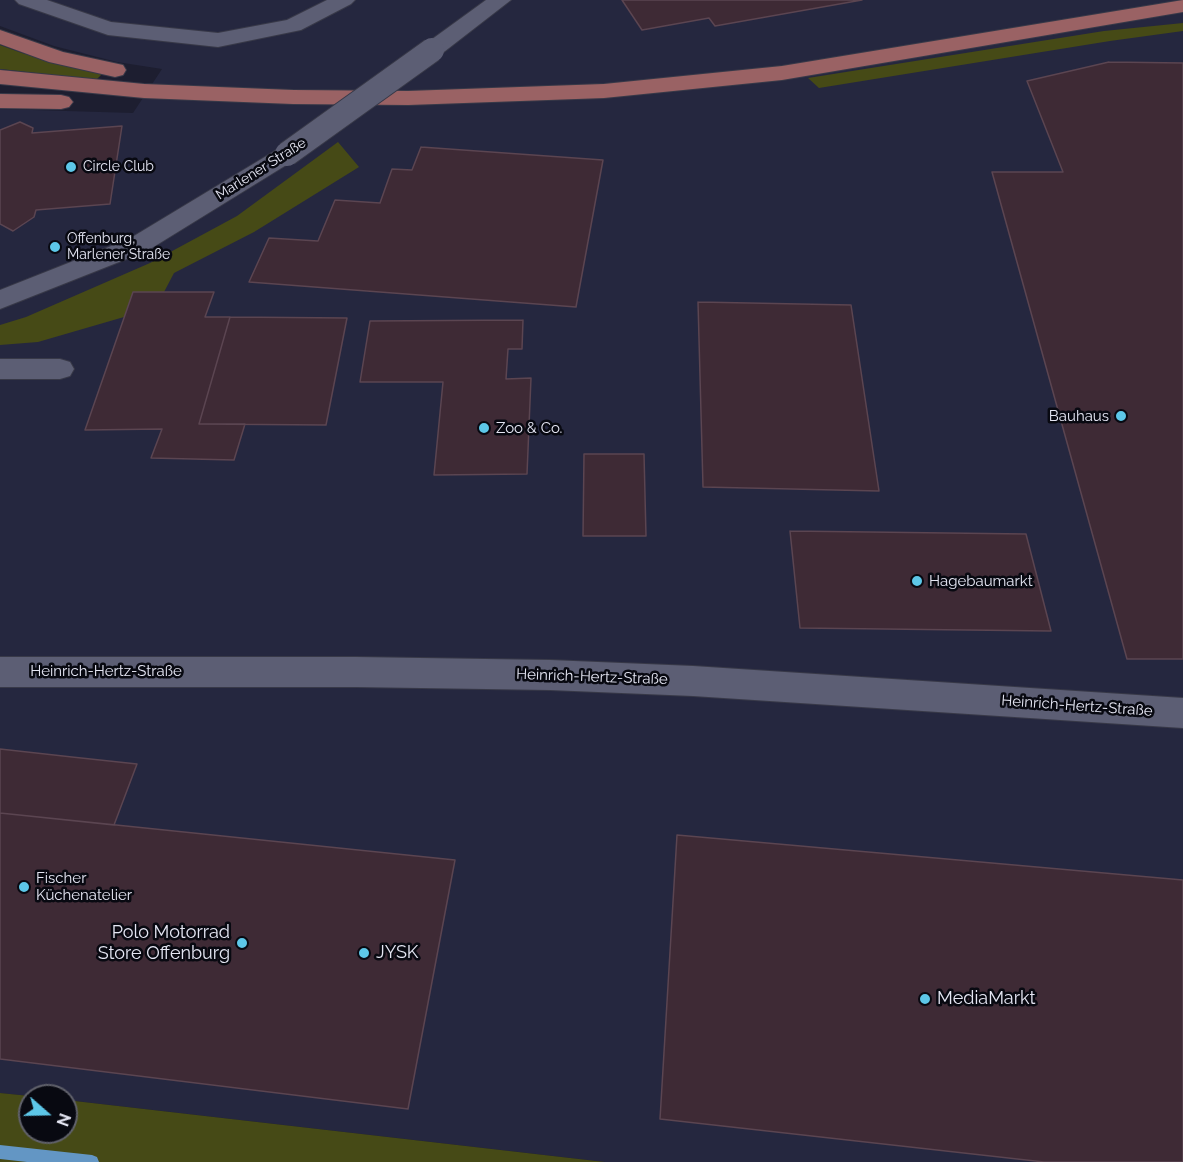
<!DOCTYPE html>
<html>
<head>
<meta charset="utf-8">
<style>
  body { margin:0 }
  #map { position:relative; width:1183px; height:1162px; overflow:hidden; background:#1d1e30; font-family:Raleway,sans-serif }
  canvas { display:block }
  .north { position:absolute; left:18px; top:1084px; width:60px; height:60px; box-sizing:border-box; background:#080911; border:2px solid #60616b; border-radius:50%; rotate:110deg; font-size:16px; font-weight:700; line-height:24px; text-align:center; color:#e5e6f3 }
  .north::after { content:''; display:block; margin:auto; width:21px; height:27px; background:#5dc7e8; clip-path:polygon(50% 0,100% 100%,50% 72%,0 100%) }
</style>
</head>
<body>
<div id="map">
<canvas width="1183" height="1162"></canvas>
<div class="north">N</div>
</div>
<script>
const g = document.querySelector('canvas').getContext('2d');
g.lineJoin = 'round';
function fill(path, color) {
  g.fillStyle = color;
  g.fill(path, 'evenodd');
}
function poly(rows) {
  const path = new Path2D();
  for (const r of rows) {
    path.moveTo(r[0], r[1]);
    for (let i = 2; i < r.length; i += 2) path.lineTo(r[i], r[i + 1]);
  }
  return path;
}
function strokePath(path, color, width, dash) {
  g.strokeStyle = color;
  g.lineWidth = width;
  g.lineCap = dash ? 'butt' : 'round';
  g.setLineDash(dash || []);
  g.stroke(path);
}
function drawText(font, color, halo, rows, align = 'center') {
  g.font = font + ' Raleway,sans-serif';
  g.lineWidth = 5;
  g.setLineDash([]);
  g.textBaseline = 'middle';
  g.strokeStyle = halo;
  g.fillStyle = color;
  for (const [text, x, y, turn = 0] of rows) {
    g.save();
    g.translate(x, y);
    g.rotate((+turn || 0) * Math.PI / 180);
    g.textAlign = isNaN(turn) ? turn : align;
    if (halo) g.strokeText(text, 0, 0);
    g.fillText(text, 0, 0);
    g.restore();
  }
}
fill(poly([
  [0,0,1183,0,1183,1162,605,1162,66,1100,66,1096,30,1096,0,1093,0,109,133,113,162,69,117,62,54,46,0,26]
]), '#25273f');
fill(poly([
  [1183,23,1183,31,1110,41,819,88,808,78,1104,31],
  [0,45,22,53,102,74,96,80,0,69],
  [338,142,359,167,254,232,174,273,164,292,133,292,124,317,38,342,0,345,0,325,26,317,150,263,237,216],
  [0,1093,30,1096,30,1132,66,1132,66,1100,605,1162,0,1162]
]), '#464a16');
fill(poly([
  [0,1145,92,1155,97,1157,99,1162,27,1162,0,1159,0,1145]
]), '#6396c4');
const building = poly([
  [622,0,862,0,715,26,709,18,642,30,622,0],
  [1109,62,1183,63,1183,659,1127,659,992,172,1063,172,1027,81,1109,62],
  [20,122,33,128,32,133,122,126,110,204,36,210,34,217,13,231,0,224,0,130,20,122],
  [421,147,603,160,576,307,249,282,269,238,318,241,335,200,380,203,392,169,412,170,421,147],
  [133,292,214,292,205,317,230,317,199,424,245,424,234,460,151,458,162,429,85,430,133,292],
  [698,302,851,305,879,491,703,487,698,302],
  [230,317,347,318,326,425,199,424,230,317],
  [523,320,522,349,508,349,506,379,531,378,527,474,434,475,443,382,360,382,370,321,523,320],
  [584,454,644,454,646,536,583,536,584,454],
  [790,531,1026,534,1051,631,800,628,790,531],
  [0,749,72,757,137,764,114,825,0,813,0,749],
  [0,813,455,860,408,1109,0,1059,0,813],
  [677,835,1183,880,1183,1162,1044,1162,660,1119,677,835]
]);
fill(building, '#3e2a35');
strokePath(building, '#5b4551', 1.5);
const minor = poly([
  [15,0,47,0,111,22,218,33,287,20,327,0,355,0,351,4,301,30,218,47,108,35,19,4,15,0],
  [486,0,511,0,440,55,432,57,424,55,421,50,424,45,486,0],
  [287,147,296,149,299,154,296,159,147,251,0,309,0,290,129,239,278,149,287,147],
  [0,359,60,359,70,362,74,369,70,376,60,379,0,379,0,359],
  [0,657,356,657,550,660,693,666,1183,698,1183,728,693,696,550,690,356,687,0,687,0,657]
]);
const major = poly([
  [1183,0,1183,12,782,80,604,98,408,105,293,104,144,98,0,84,0,70,144,84,293,90,408,91,604,84,782,66,1183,0],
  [0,30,63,52,123,65,126,70,123,75,115,77,49,62,0,44,0,30],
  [0,94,61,95,69,97,73,102,69,107,61,109,0,108,0,94]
]);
strokePath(minor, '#383948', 2);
strokePath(major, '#383948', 2);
fill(minor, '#5c5e74');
fill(major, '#9a6264');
const minorBridge = poly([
  [287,154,432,50]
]);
strokePath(minorBridge, '#383948', 26, []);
strokePath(minorBridge, '#5c5e74', 24);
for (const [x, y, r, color] of [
  [71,167,6,"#5dc7e8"],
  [55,247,6,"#5dc7e8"],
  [1121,416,6,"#5dc7e8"],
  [484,428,6,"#5dc7e8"],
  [917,581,6,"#5dc7e8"],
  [24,887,6,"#5dc7e8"],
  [242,943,6,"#5dc7e8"],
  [364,953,6,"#5dc7e8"],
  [925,999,6,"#5dc7e8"]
]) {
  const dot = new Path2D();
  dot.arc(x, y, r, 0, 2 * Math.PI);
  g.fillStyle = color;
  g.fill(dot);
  strokePath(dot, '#080911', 2);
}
drawText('14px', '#e5e6f3', '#080911', [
  ["Circle Club",83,167],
  ["Offenburg,",67,239],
  ["Marlener Straße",67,255]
], 'left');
drawText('14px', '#e5e6f3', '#080911', [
  ["Marlener Straße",261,169,-32]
]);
drawText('15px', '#e5e6f3', '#080911', [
  ["Bauhaus",1109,416,"right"],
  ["Zoo & Co.",496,428],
  ["Hagebaumarkt",929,581],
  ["Fischer",36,878],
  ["Küchenatelier",36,895]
], 'left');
drawText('15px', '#e5e6f3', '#080911', [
  ["Heinrich-Hertz-Straße",106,671],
  ["Heinrich-Hertz-Straße",592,677,2],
  ["Heinrich-Hertz-Straße",1077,706,4]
]);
drawText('18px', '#e5e6f3', '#080911', [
  ["Polo Motorrad",230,933,"right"],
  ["Store Offenburg",230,954,"right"],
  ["JYSK",376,953],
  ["MediaMarkt",937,999]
], 'left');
</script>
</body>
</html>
